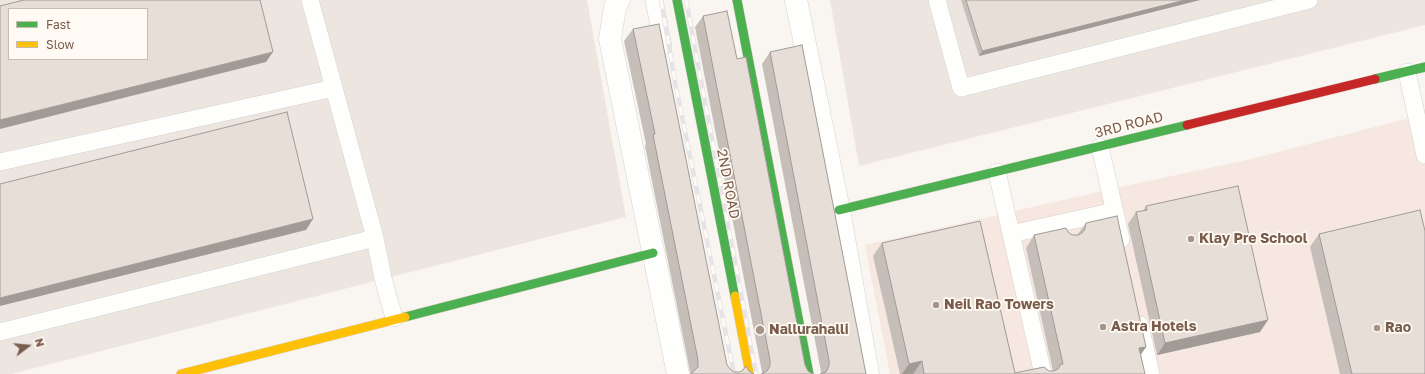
<!DOCTYPE html>
<html>
<head>
<meta charset="utf-8">
<style>
  body { margin:0 }
  #map { position:relative; width:1425px; height:374px; overflow:hidden; background:#f9f5f0; font-family:"Golos Text",sans-serif }
  canvas { display:block }
  .legend { position:absolute; left:8px; top:8px; width:140px; height:52px; box-sizing:border-box; background:#fffaf3; border:1px solid #cabbb1; margin:0; padding:5px 7px; list-style:none; font-size:12px; color:#7a5c4d }
  .legend li { display:flex; align-items:center; gap:8px; height:20px }
  .legend b { width:20px; border:1px solid #cabbb1 }
  .north { position:absolute; left:8px; top:326px; width:40px; height:40px; -webkit-text-stroke:3px #fffaf3; paint-order:stroke; rotate:74deg; font-size:11px; font-weight:700; line-height:16px; text-align:center; color:#7a5c4d }
  .north::after { content:''; display:block; margin:auto; width:14px; height:18px; background:#7a5c4d; clip-path:polygon(50% 0,100% 100%,50% 72%,0 100%) }
</style>
</head>
<body>
<div id="map">
<canvas width="1425" height="374"></canvas>
<ul class="legend">
<li><b style="height:5px;background:#4caf50"></b>Fast</li>
<li><b style="height:5px;background:#ffc107"></b>Slow</li>
</ul>
<div class="north">N</div>
</div>
<script>
const g = document.querySelector('canvas').getContext('2d');
g.lineJoin = 'round';
function fill(path, color) {
  g.fillStyle = color;
  g.fill(path, 'evenodd');
}
function poly(rows) {
  const path = new Path2D();
  for (const r of rows) {
    path.moveTo(r[0], r[1]);
    for (let i = 2; i < r.length; i += 2) path.lineTo(r[i], r[i + 1]);
  }
  return path;
}
function strokePath(path, color, width, dash) {
  g.strokeStyle = color;
  g.lineWidth = width;
  g.lineCap = dash ? 'butt' : 'round';
  g.setLineDash(dash || []);
  g.stroke(path);
}
function drawText(font, color, halo, rows, align = 'center') {
  g.font = font + ' "Golos Text",sans-serif';
  g.lineWidth = 3.5;
  g.setLineDash([]);
  g.textBaseline = 'middle';
  g.strokeStyle = halo;
  g.fillStyle = color;
  for (const [text, x, y, turn = 0] of rows) {
    g.save();
    g.translate(x, y);
    g.rotate((+turn || 0) * Math.PI / 180);
    g.textAlign = isNaN(turn) ? turn : align;
    if (halo) g.strokeText(text, 0, 0);
    g.fillText(text, 0, 0);
    g.restore();
  }
}
fill(poly([
  [1425,114,1425,374,890,374,865,245,1125,186,1251,159]
]), '#f6e8e1');
fill(poly([
  [0,0,587,0,626,217,11,374,0,374],
  [9,9,147,9,147,59,9,59],
  [830,0,1425,0,1425,25,859,166]
]), '#ede5e0');
const lane = poly([
  [310,0,334,88],
  [654,0,663,46],
  [937,0,961,88,1309,0],
  [1407,72,1425,155],
  [1100,147,1121,239],
  [0,162,334,88,375,238,383,278,394,318],
  [997,172,1043,374],
  [1011,234,1115,211],
  [1140,325,1151,374],
  [0,332,375,238]
]);
const street = poly([
  [619,0,615,7,610,39,678,374],
  [796,0,839,210,868,374]
]);
const fast = poly([
  [677,0,735,296],
  [737,0,809,374],
  [1375,79,1425,67],
  [839,210,1187,125],
  [405,317,653,253]
]);
const slow = poly([
  [735,296,750,374],
  [181,374,405,317]
]);
const jam = poly([
  [1187,125,1375,79]
]);
strokePath(lane, '#d7d1cb', 18);
strokePath(street, '#d7d1cb', 23);
strokePath(fast, '#d9d2cb', 10);
strokePath(slow, '#d9d2cb', 10);
strokePath(jam, '#d9d2cb', 10);
strokePath(lane, '#fefefd', 17);
strokePath(street, '#fefefd', 22);
strokePath(fast, '#4caf50', 9);
strokePath(slow, '#ffc107', 9);
strokePath(jam, '#c62828', 9);
const rail = poly([
  [661,0,676,87,734,374],
  [686,0,756,374]
]);
strokePath(rail, '#e6e3e7', 4.5);
strokePath(rail, '#fffaf3', 3, [9]);
fill(poly([
  [961,0,1200,0,979,56],
  [703,16,737,59,805,365,762,374,762,372,695,27],
  [633,29,727,365,730,369,734,372,740,372,749,371,754,374,690,374,690,372,645,146,646,144,624,41],
  [770,52,866,374,821,374,821,372,762,64],
  [1146,206,1260,332,1157,355,1128,224,1136,212,1143,211],
  [1086,223,1146,347,1141,355,1145,374,900,374,873,256,882,243,1015,373,1049,371,1053,371,1026,248,1034,235,1077,235],
  [1319,234,1425,374,1340,374,1310,247]
]), '#c6bfb9');
fill(poly([
  [1185,0,1200,0,979,56,982,51],
  [273,52,266,62,0,129,0,120],
  [313,219,306,230,0,306,0,298],
  [1268,320,1260,332,1157,355,1165,343],
  [1146,347,1137,359,1139,348],
  [922,361,913,374,902,374,909,364]
]), '#a19b96');
const building = poly([
  [24,0,260,0,273,52,0,120,0,6,24,0],
  [9,9,147,9,147,59,9,59,9,9],
  [966,0,1185,0,982,51,966,0],
  [727,11,737,59,746,57,805,365,808,371,813,374,761,374,767,371,770,366,770,360,703,16,727,11],
  [659,24,727,365,730,369,734,372,740,372,743,370,746,366,749,371,754,374,692,374,692,373,698,367,698,360,653,135,655,134,633,29,659,24],
  [802,45,866,374,820,374,826,372,829,366,829,360,770,52,802,45],
  [287,112,313,219,0,298,0,184,287,112],
  [1238,186,1268,320,1165,343,1136,212,1147,210,1146,206,1238,186],
  [1420,210,1425,231,1425,374,1352,374,1319,234,1420,210],
  [1117,216,1146,347,1139,348,1145,374,924,374,922,361,909,364,882,243,980,221,1015,373,1044,367,1049,371,1054,371,1058,369,1061,364,1063,364,1034,235,1066,228,1068,232,1072,235,1078,235,1082,233,1085,229,1086,223,1117,216]
]);
fill(building, '#e6ded7');
strokePath(building, '#a19b96', 1);
for (const [x, y, r, color] of [
  [1191,239,4,"#a69286"],
  [936,305,4,"#a69286"],
  [1103,327,4,"#a69286"],
  [1377,328,4,"#a69286"],
  [760,330,5,"#a69286"]
]) {
  const dot = new Path2D();
  dot.arc(x, y, r, 0, 2 * Math.PI);
  g.fillStyle = color;
  g.fill(dot);
  strokePath(dot, '#fffaf3', 1.5);
}
drawText('14px', '#7a5c4d', '#fffaf3', [
  ["3RD ROAD",1129,125,-14],
  ["2ND ROAD",728,184,79]
]);
drawText('bold 14px', '#7a5c4d', '#fffaf3', [
  ["Klay Pre School",1199,239],
  ["Neil Rao Towers",944,305],
  ["Astra Hotels",1111,327],
  ["Rao",1385,328],
  ["Nallurahalli",769,330]
], 'left');
</script>
</body>
</html>
